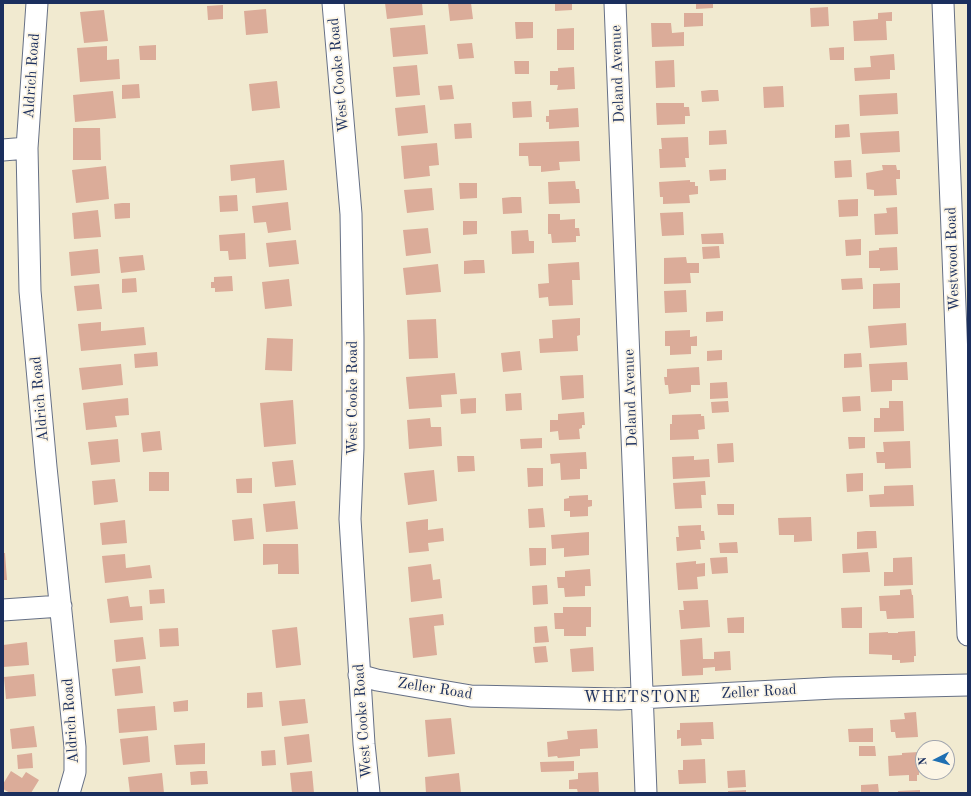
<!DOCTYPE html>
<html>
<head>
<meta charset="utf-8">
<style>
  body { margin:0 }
  #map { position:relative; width:971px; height:796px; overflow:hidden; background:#f1ead0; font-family:"Old Standard TT",serif }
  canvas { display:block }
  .frame { position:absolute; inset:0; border:4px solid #1b2f5e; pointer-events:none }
  .north { position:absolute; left:915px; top:740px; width:40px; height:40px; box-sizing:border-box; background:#fcf5e5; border:1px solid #a2a6af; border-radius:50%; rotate:264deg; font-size:11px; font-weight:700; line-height:16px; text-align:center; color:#1b2f5e }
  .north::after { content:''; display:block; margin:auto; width:14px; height:18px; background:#1f6fb2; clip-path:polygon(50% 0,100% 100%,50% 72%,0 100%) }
</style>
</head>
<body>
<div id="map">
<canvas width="971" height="796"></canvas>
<div class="frame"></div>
<div class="north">N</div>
</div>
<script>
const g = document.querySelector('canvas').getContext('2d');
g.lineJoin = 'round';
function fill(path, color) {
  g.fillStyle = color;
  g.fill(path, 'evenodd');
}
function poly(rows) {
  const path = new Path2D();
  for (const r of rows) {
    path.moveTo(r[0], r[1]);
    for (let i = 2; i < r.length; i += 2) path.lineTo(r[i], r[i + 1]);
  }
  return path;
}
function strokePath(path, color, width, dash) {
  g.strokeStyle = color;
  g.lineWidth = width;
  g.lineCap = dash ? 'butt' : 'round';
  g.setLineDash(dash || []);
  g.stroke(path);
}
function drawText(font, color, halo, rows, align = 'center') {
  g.font = font + ' "Old Standard TT",serif';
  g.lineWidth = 3.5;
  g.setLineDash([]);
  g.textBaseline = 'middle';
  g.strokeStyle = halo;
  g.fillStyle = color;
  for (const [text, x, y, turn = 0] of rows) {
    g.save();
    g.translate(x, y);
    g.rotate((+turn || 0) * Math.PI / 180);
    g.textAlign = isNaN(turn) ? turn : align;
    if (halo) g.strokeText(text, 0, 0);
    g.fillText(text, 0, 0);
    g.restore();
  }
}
fill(poly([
  [385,3,422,3,423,15,387,19],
  [448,3,471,3,473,19,450,21],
  [555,3,572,3,572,10,555,11],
  [696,3,713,3,713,8,696,9],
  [223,5,223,19,208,20,207,6],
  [828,7,829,26,811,27,810,8],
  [266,9,268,33,246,35,244,11],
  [104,10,108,41,84,43,80,12],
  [892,12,892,21,886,21,887,40,854,41,853,21,878,19,878,13],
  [684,13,703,13,703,26,684,27],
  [515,22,533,22,533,38,516,39],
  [651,23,671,23,672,33,684,32,684,46,652,47],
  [425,25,428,54,393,57,390,28],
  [574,28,574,50,557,50,557,29],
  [472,43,474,58,459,59,457,44],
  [156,45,156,60,140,60,139,46],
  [107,46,107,60,119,59,120,79,80,82,77,48],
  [844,47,844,60,830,60,829,48],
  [894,54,895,70,890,70,890,79,855,81,854,68,871,67,870,56],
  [674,60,675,87,656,88,655,61],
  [514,61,529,61,529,74,515,74],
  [417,65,420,95,396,97,393,67],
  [574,67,575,89,557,90,558,85,550,85,550,71,558,71,558,68],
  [277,81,280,108,252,111,249,84],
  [139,84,140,98,122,99,122,85],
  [452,85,454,99,440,100,438,86],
  [783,86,784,107,764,108,763,87],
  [710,90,718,90,719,101,702,102,701,91],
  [113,91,116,118,75,122,73,95],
  [897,93,898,114,860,116,859,95],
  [531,101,532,117,513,118,512,102],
  [656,103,684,103,684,107,689,107,690,116,685,116,685,124,657,125],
  [425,105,428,133,398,136,395,108],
  [578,108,579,127,549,129,549,122,546,122,546,116,549,116,549,110],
  [471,123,472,138,455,139,454,124],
  [849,124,850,137,835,138,835,125],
  [73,128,100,128,101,160,73,160],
  [726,130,727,144,709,145,709,131],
  [899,131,900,152,862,154,860,133],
  [688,137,689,158,685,158,686,167,660,168,659,149,662,149,661,138],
  [579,141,580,161,559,162,560,170,541,172,541,166,529,166,528,156,519,156,519,143],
  [437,143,439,165,429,166,430,176,404,179,401,146],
  [284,160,287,190,256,193,255,178,231,181,230,165],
  [851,160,852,177,835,178,834,161],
  [882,165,896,165,897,170,900,170,900,179,896,179,897,195,874,196,874,190,867,189,866,173,883,170],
  [106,166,109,199,76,203,72,170],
  [726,169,726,180,710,181,709,170],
  [690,180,690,182,695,182,695,186,698,186,698,194,689,195,690,203,663,204,663,197,660,197,659,182],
  [575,181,576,189,579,189,580,203,549,204,548,182],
  [459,183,477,183,477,198,460,199],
  [432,188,434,210,407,213,404,190],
  [237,195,238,211,220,212,219,196],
  [512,197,521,197,522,213,503,214,502,198],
  [858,199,858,216,839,217,838,200],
  [288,202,291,230,268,233,266,222,254,223,252,206],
  [122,203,130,203,130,218,115,219,114,204],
  [897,207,898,234,875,235,874,214,887,213,886,208],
  [98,210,101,237,74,239,72,213],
  [683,212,684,235,662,236,660,213],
  [548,214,560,214,560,220,575,219,575,228,579,228,580,236,576,236,576,242,552,243,551,234,548,234],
  [463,221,477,221,477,234,463,235],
  [428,228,431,253,406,256,403,230],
  [528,230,529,241,534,241,534,253,512,254,511,231],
  [245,233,246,259,229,260,228,251,220,251,219,235],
  [723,233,724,244,702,244,701,234],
  [861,239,861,255,846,256,845,240],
  [296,240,299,264,269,267,266,243],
  [719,246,720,258,703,259,702,247],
  [897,247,898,270,880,271,880,268,869,268,869,251,879,250,879,248],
  [98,249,100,273,71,276,69,252],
  [143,255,145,270,121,273,119,257],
  [686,257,687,263,699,263,699,273,690,273,691,283,664,284,664,258],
  [474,260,484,260,485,273,464,274,464,261],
  [579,262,580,280,572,280,573,305,549,306,548,297,539,298,538,284,549,283,548,264],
  [438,264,441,292,406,295,403,268],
  [232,276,233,291,215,292,215,288,211,288,211,282,214,282,214,277],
  [136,278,137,292,122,293,122,279],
  [862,278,863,289,842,290,841,279],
  [289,279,292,306,265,309,262,282],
  [900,283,900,308,873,309,873,284],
  [99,284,102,309,77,311,74,286],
  [686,290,687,312,665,313,664,291],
  [723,311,723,321,706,322,706,312],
  [580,318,580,335,577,336,578,351,540,353,539,339,553,338,552,320],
  [436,319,438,358,409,359,407,320],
  [101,322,101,331,144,327,146,345,81,351,78,324],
  [906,323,907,345,870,348,868,326],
  [690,330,690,337,697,336,697,346,691,346,691,354,670,355,670,346,665,346,665,331],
  [267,338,293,339,292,371,265,370],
  [722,350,722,360,707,361,707,351],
  [520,351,522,370,503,372,501,353],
  [157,352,158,366,135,368,134,354],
  [861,353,862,367,844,368,844,354],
  [907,362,908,380,892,380,892,391,871,392,869,364],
  [121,364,123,385,82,390,79,368],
  [699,367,700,385,691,385,691,392,669,394,668,385,665,385,664,377,667,377,667,369],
  [455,373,457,394,441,395,442,407,409,409,406,377],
  [583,375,584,398,562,400,560,376],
  [727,382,728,398,710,399,710,383],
  [521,393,522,410,506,411,505,394],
  [860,396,861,411,843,412,842,397],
  [128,398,129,415,115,416,117,427,86,430,83,403],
  [476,398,476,413,461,414,460,399],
  [293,400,296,444,264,447,260,403],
  [728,401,729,412,712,413,711,402],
  [889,401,903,401,904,431,874,432,874,418,880,418,880,408,889,408],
  [584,412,585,425,582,425,582,428,579,429,580,439,559,440,558,431,550,432,550,420,558,420,558,414],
  [701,414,701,416,704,416,705,429,698,430,699,439,670,440,670,424,672,424,672,415],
  [430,418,431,427,441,427,442,446,409,449,407,420],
  [160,431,162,450,143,452,141,433],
  [848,437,865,437,865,448,849,449],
  [542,438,542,448,521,449,520,439],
  [118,439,120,462,91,465,88,442],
  [910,441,911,468,885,469,885,463,877,463,876,452,884,452,883,442],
  [733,443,734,462,718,463,717,444],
  [586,452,587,469,580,469,580,479,561,480,560,463,551,464,550,454],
  [457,456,474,456,475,471,458,472],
  [694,456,694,460,709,459,710,477,673,479,672,457],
  [293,460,296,485,275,487,272,462],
  [527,468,543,468,543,486,528,487],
  [434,470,437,501,408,505,404,473],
  [149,472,169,472,169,491,149,491],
  [863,473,863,491,847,492,846,474],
  [252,478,252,493,237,493,236,479],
  [115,479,118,502,94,505,92,481],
  [705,481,706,495,701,495,702,508,675,509,673,483],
  [913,485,914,506,870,507,869,495,884,494,884,486],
  [588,495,588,500,592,500,592,506,588,507,588,516,570,517,570,511,564,511,564,499,569,498,569,496],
  [295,501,298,529,266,532,263,504],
  [717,504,734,504,734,515,718,515],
  [543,508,545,527,529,528,528,509],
  [811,517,812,541,794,542,794,535,779,535,778,518],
  [252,518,254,539,234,541,232,520],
  [428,519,428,530,443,528,444,541,428,543,429,551,409,553,406,522],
  [125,520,127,543,102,545,100,523],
  [701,525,701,531,704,531,705,540,700,540,701,549,677,551,676,537,679,537,678,526],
  [866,531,876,531,877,548,857,549,857,532],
  [589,532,589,555,564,557,564,548,552,549,551,535],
  [737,542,738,553,720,553,719,543],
  [263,544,298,544,299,574,278,574,278,564,263,565],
  [529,548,546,548,546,565,530,566],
  [868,552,870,572,843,573,842,554],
  [3,553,5,553,7,580,3,580],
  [125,554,126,568,150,565,152,578,105,583,102,556],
  [727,557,728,573,712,574,710,558],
  [912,557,913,585,884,586,884,572,893,572,893,558],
  [696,561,696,564,705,563,705,576,697,577,698,589,678,590,676,563],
  [431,564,433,580,440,579,442,598,411,602,408,567],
  [590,569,591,586,585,586,585,596,565,597,564,588,558,588,557,577,565,577,565,571],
  [547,585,548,604,533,605,532,586],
  [164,589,165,603,150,604,149,590],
  [911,589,912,595,913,595,914,618,887,619,886,611,880,611,879,596,900,595,900,590],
  [128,596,130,607,142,606,143,620,110,623,107,599],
  [708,600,710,627,681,629,679,610,684,610,683,601],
  [563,607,591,607,591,627,586,627,586,636,564,636,564,629,555,629,554,613,563,613],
  [862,607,862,628,842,628,841,608],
  [443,614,444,625,434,626,437,655,413,658,409,618],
  [744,617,744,633,728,633,727,618],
  [547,626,549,642,535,643,534,627],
  [297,627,301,665,276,668,272,630],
  [178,628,179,646,160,647,159,629],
  [915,631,916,656,914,656,914,662,900,663,900,660,892,660,892,655,869,654,869,633,888,632,888,633,898,633,898,632],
  [143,637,146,659,116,662,114,640],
  [702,638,703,659,714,659,714,652,730,651,731,670,715,671,715,667,703,668,703,675,682,676,680,640],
  [27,642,29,665,3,667,3,645],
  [546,646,548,662,535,663,533,647],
  [593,647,594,671,572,672,570,649],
  [140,666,143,693,115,696,112,669],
  [34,674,36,696,6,699,4,677],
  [262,692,263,707,247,708,247,693],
  [305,699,308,723,282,726,279,701],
  [188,700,188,711,174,712,173,702],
  [155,706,157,730,119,733,117,709],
  [916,712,918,737,896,738,895,732,891,732,890,720,905,719,904,713],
  [451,718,455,754,428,757,425,720],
  [713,722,714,739,701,739,702,745,681,746,681,738,677,739,677,730,680,730,680,723],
  [34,726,37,747,12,749,10,729],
  [873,728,873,742,849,742,848,729],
  [597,729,598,748,580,749,580,756,558,758,557,756,548,757,547,742,568,739,567,731],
  [309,734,312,762,287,765,284,737],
  [148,736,150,762,123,765,120,739],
  [205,743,205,764,176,765,174,745],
  [859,746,875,746,876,756,859,756],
  [275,750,276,765,262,766,261,751],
  [919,752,919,775,917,775,917,781,909,781,909,775,889,776,888,756,902,755,902,753],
  [32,753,33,768,18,769,17,755],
  [705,759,706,783,679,784,678,770,683,770,683,760],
  [574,761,574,771,541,772,540,762],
  [745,770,746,787,728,788,727,771],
  [11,771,22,778,26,772,39,780,31,793,10,793,3,789,3,784],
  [199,771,207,771,208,784,191,785,190,772],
  [312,771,314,793,292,793,290,773],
  [598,772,599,793,578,793,577,789,569,789,569,780,578,779,578,773],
  [162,773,164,793,130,793,128,777],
  [459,773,461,793,426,793,425,777],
  [878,784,879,793,861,793,861,785],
  [746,790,746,793,728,793,728,791],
  [920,790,920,793,898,793,898,791]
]), '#dbac99');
const minor = poly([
  [37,3,27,148,30,291,46,467,75,747,75,772,69,793],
  [333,3,351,214,353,338,353,448,350,519,364,744,369,793],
  [615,3,646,793],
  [943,3,968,635],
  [3,150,27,148],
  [3,610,61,606],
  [359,675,377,680,471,696,619,699,834,688,968,685]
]);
strokePath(minor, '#667086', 23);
strokePath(minor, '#fff', 21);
drawText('15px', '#1b2f5e', '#fcf5e5', [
  ["Deland Avenue",618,74,-92],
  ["West Cooke Road",339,75,-95],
  ["Aldrich Road",32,76,-86],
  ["Westwood Road",953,259,-92],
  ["West Cooke Road",353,398,-90],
  ["Deland Avenue",631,398,-92],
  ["Aldrich Road",40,399,-95],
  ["Zeller Road",435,689,9],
  ["Zeller Road",759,692,-3],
  ["Aldrich Road",71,721,-94],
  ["West Cooke Road",363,721,-94]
]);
g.letterSpacing = '1px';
drawText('16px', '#1b2f5e', '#fcf5e5', [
  ["WHETSTONE",642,698]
]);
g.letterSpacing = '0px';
</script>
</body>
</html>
